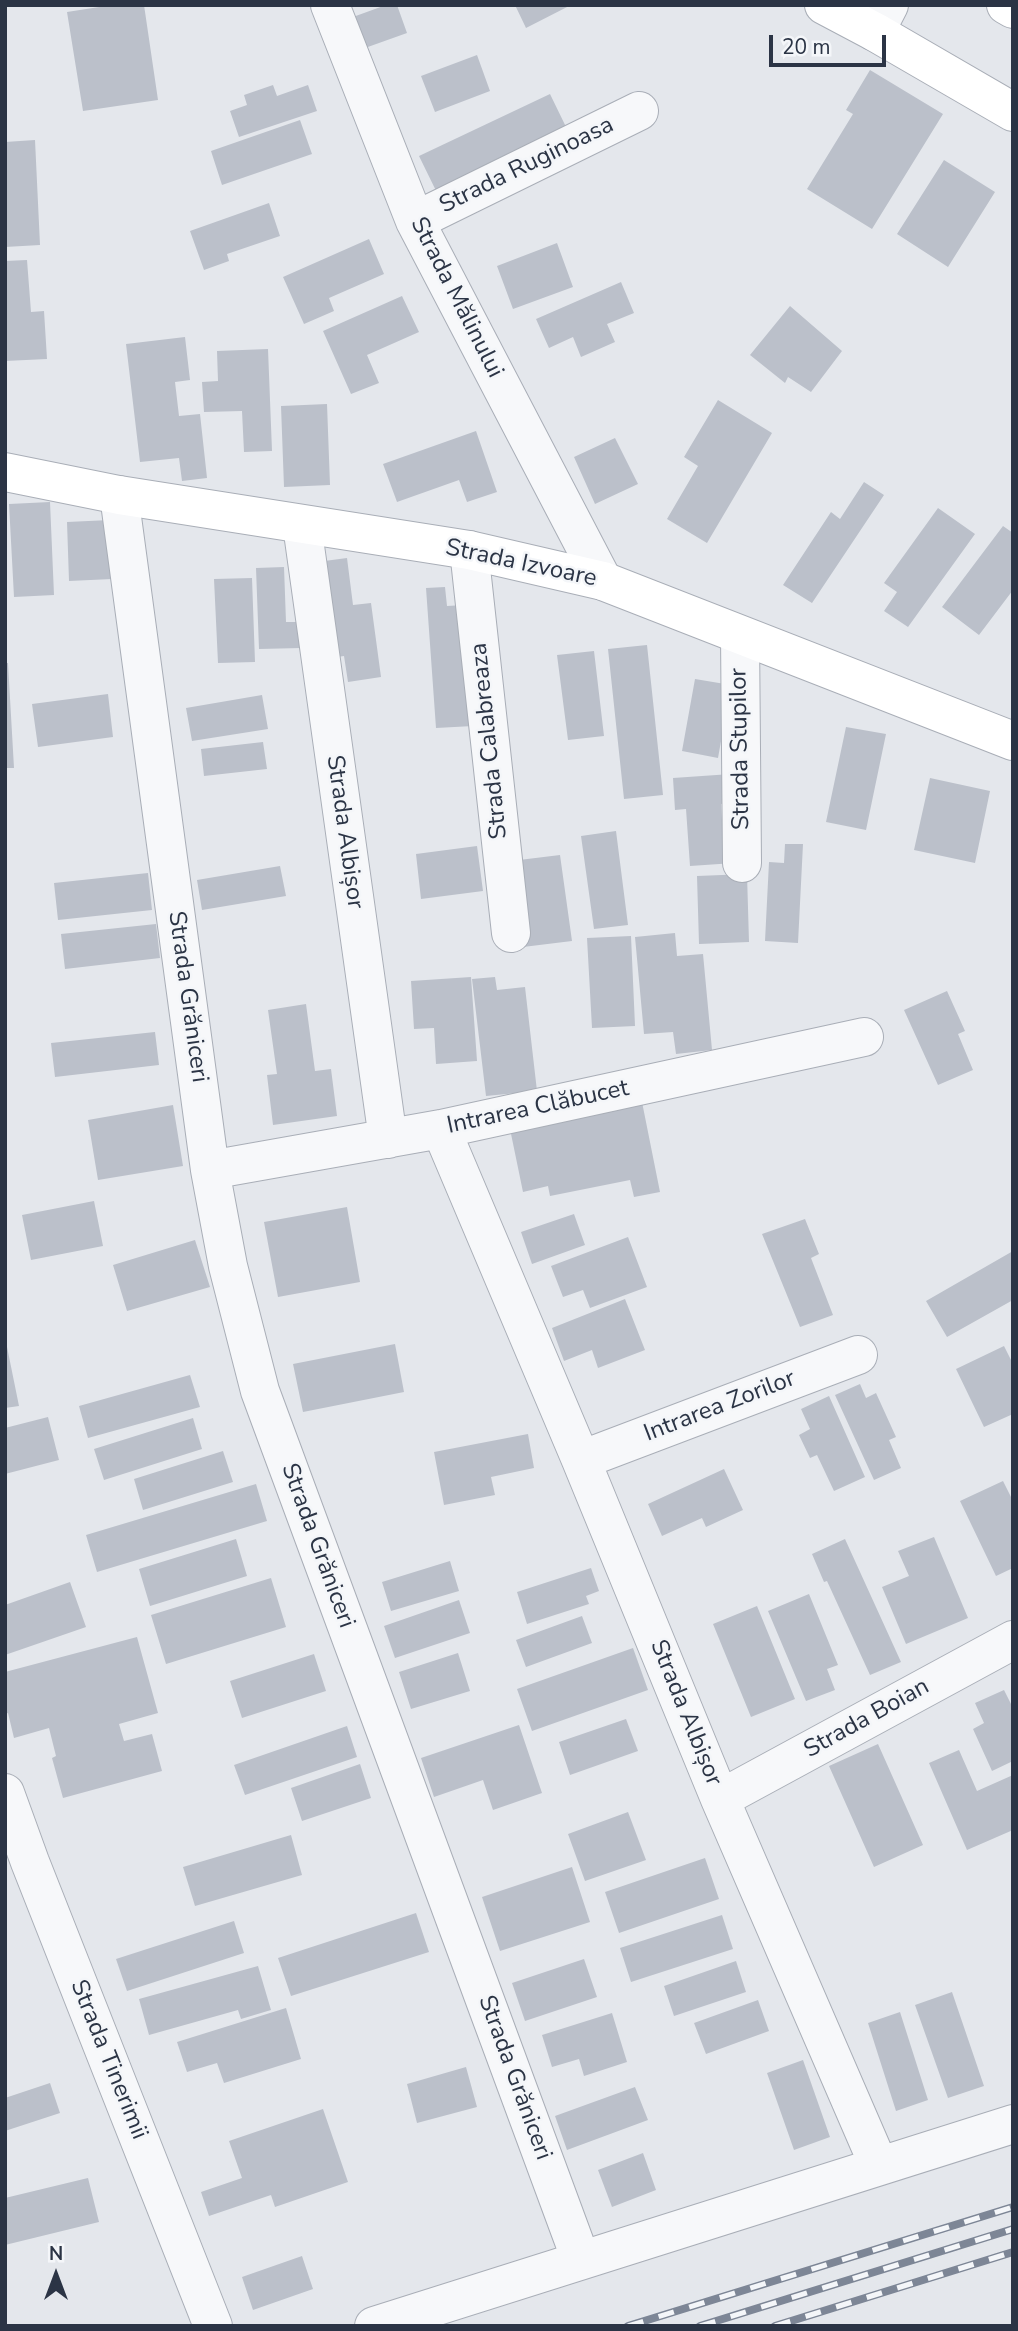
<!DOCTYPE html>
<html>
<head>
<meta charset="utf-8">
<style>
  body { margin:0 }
  #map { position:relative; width:1018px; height:2331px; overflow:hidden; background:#e4e7ec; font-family:"Nunito Sans",sans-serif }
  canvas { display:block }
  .frame { position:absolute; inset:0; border:7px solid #2b3445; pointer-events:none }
  .north { position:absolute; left:21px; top:2240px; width:70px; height:70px; -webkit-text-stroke:5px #f4f6f9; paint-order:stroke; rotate:0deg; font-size:19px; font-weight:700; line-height:28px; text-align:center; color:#2b3445 }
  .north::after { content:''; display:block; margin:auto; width:24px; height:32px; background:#2b3445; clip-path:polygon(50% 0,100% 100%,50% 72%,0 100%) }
  .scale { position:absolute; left:769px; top:35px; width:117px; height:32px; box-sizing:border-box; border:4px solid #2b3445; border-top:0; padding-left:9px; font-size:21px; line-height:24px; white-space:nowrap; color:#2b3445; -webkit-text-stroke:5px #f4f6f9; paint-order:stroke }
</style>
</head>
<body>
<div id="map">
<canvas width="1018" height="2331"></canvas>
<div class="frame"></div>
<div class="north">N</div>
<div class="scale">20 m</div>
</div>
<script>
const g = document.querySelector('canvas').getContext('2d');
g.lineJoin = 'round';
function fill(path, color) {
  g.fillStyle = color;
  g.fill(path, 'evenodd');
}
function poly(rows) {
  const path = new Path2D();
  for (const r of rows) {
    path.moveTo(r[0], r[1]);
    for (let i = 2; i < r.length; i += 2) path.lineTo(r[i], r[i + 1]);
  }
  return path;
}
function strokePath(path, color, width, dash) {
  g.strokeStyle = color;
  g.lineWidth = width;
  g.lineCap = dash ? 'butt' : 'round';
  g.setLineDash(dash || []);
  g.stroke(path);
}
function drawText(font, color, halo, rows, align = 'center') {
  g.font = font + ' "Nunito Sans",sans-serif';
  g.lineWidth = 5;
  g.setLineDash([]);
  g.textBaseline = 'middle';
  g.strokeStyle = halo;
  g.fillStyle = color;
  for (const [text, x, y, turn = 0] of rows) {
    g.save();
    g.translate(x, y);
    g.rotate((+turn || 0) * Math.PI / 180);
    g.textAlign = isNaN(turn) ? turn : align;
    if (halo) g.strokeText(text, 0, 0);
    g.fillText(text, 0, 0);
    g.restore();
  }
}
fill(poly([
  [112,5,144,5,158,100,83,111,67,12],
  [386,5,397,5,407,33,365,48,353,17],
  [515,5,571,5,526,28],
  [477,55,490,91,435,112,421,76],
  [870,70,943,114,872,229,807,189,853,114,846,110],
  [273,85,277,96,308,85,317,111,239,137,230,111,247,105,244,95],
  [550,94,567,129,442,203,419,156],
  [300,120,312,154,222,185,211,151],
  [35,140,40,245,5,247,5,142],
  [944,160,995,192,948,267,897,234],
  [269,203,280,236,227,254,229,261,204,270,190,231],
  [369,239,384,274,329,298,334,311,304,324,283,277],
  [557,243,573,287,513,309,497,266],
  [27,260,31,312,44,311,47,359,5,361,5,261],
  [621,282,634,313,607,324,615,342,581,357,573,337,549,348,536,319],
  [402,296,419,332,367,355,379,383,351,394,323,331],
  [790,306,842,351,811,392,788,377,785,383,750,355],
  [185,337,190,380,175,382,179,416,200,414,207,478,182,481,179,458,140,462,126,344],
  [268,349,272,451,244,452,242,411,204,412,202,382,218,381,217,351],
  [718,400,772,433,707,543,667,519,698,466,684,457],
  [327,404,330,485,284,487,281,406],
  [476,431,497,492,467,502,459,480,397,502,383,464],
  [615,438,638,484,595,504,574,457],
  [864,482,884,495,812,603,783,585,831,512,840,519],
  [50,502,54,595,14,597,9,504],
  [938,508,975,534,908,627,884,611,897,592,884,583],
  [110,520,112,579,69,581,67,522],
  [1003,526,1013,533,1013,590,979,635,942,607],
  [347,558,353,605,371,603,381,677,348,682,344,656,330,658,317,562],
  [284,567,286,622,300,622,301,648,259,649,256,568],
  [252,578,255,662,218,663,214,579],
  [445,587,447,606,464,605,473,726,436,728,426,588],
  [647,645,663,795,624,799,608,649],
  [594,651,604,736,568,740,557,655],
  [5,663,8,663,14,768,5,768],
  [695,679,731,685,718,758,682,751],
  [108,694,113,737,38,747,32,704],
  [262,695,268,729,192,741,186,708],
  [846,727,886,734,866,830,826,822],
  [263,742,267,769,204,776,201,749],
  [731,774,733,803,721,804,723,837,734,863,690,866,686,809,675,810,673,778],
  [930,778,990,791,975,863,914,850],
  [616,831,628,925,594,929,581,836],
  [785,844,803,844,798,943,765,941,769,862,784,863],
  [477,846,483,891,421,899,416,854],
  [560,855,572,941,523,947,511,861],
  [280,866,286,896,202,910,197,880],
  [148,873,152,910,58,920,54,883],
  [747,874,749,942,699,944,697,876],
  [156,924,160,958,65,969,61,934],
  [675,933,677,956,703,954,712,1050,676,1054,673,1032,644,1034,635,937],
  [631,936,635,1026,592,1028,587,938],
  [471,977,477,1061,436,1064,434,1028,414,1029,411,981],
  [495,977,497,990,525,987,537,1091,486,1096,472,979],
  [947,991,965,1031,958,1034,973,1070,938,1085,904,1010],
  [306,1004,315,1071,331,1069,337,1116,273,1125,267,1075,277,1074,268,1010],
  [155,1032,159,1065,55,1077,51,1043],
  [642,1102,660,1192,634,1197,630,1180,550,1196,548,1186,523,1192,510,1129],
  [173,1105,183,1166,98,1180,88,1120],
  [94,1201,103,1246,31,1260,22,1215],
  [347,1207,360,1282,278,1297,264,1222],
  [574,1214,585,1245,532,1264,521,1232],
  [805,1219,819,1254,811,1258,833,1315,800,1327,762,1234],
  [628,1237,647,1287,590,1308,583,1290,563,1297,551,1266],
  [195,1240,210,1287,127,1311,113,1265],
  [1013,1251,1013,1300,947,1337,926,1301],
  [625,1299,645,1350,598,1368,592,1350,564,1361,552,1328],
  [5,1337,19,1406,5,1408],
  [395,1344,404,1392,303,1412,293,1364],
  [1004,1346,1013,1364,1013,1414,984,1427,956,1369],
  [190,1375,200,1407,88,1438,79,1406],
  [860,1384,866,1398,876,1393,896,1437,889,1440,901,1468,874,1480,835,1395],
  [829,1396,865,1477,834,1491,817,1455,810,1458,799,1435,810,1429,801,1409],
  [48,1417,59,1460,5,1474,5,1428],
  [193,1418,202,1449,104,1480,94,1449],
  [528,1434,534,1468,491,1477,495,1495,444,1505,434,1452],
  [223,1451,233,1482,143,1510,134,1479],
  [724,1469,743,1510,706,1527,702,1518,662,1536,648,1504],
  [1003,1481,1013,1501,1013,1568,996,1576,960,1501],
  [256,1484,267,1521,97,1572,86,1535],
  [934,1537,968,1618,906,1644,882,1587,909,1576,898,1551],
  [236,1539,247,1576,150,1606,139,1569],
  [845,1539,901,1662,870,1675,827,1581,824,1582,812,1554],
  [450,1561,459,1591,391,1611,382,1582],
  [591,1568,599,1591,586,1596,589,1604,527,1624,517,1592],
  [271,1578,286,1627,166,1664,151,1615],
  [70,1582,86,1627,5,1655,5,1605],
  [809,1594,838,1665,827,1669,835,1690,806,1701,768,1611],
  [459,1600,470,1633,395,1658,384,1626],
  [757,1606,795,1699,751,1717,713,1624],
  [582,1616,592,1643,526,1667,516,1640],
  [137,1637,158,1713,119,1724,124,1741,152,1734,162,1771,63,1798,52,1758,56,1756,49,1728,14,1738,8,1713,5,1714,5,1672],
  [633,1648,648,1690,532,1731,517,1689],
  [458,1653,470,1691,411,1709,399,1672],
  [314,1654,326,1691,242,1718,230,1681],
  [1004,1690,1013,1708,1013,1761,992,1771,973,1729,984,1723,975,1703],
  [626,1719,638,1751,570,1775,559,1742],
  [519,1725,542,1793,493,1810,483,1780,434,1797,421,1758],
  [347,1726,357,1757,245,1795,234,1765],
  [878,1744,923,1845,874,1867,829,1766],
  [959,1750,977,1791,1013,1775,1013,1830,967,1850,929,1763],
  [360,1764,371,1798,302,1821,291,1788],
  [628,1812,646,1860,585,1881,568,1834],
  [291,1835,302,1875,195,1906,183,1867],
  [705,1858,719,1899,619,1933,605,1892],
  [572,1867,590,1922,500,1951,482,1897],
  [416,1913,429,1952,291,1996,278,1958],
  [722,1915,733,1949,631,1982,620,1948],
  [234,1921,244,1953,127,1991,116,1959],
  [584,1959,597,1997,525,2021,512,1983],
  [736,1961,746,1992,674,2016,664,1986],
  [258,1966,271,2010,241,2019,238,2010,149,2035,139,1999],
  [952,1992,984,2086,948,2098,915,2005],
  [758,2000,769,2031,706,2054,694,2023],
  [286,2008,301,2059,224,2083,217,2063,187,2072,177,2042],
  [900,2012,928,2100,896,2111,868,2023],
  [612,2013,627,2062,584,2076,579,2059,552,2067,542,2035],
  [803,2060,830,2137,794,2150,767,2073],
  [466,2067,477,2107,417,2123,407,2084],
  [50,2083,60,2113,5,2131,5,2098],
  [635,2087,648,2120,567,2150,555,2116],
  [323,2109,348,2182,275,2207,271,2195,209,2216,201,2192,242,2178,229,2141],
  [643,2153,656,2190,612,2207,598,2170],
  [88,2178,99,2222,5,2245,5,2198],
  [302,2256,313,2289,253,2310,242,2277]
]), '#bbc0ca');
const street = poly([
  [330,5,415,221,603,581],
  [875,32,889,5],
  [415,221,639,111],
  [119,495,210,1170,228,1266,260,1391,581,2260],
  [302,525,388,1139],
  [469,550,511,933],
  [740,635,742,863],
  [441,1129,581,1460,720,1799,879,2166],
  [210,1170,441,1129,864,1037],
  [581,1460,858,1355],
  [5,1793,30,1862,213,2326],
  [720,1799,1013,1640],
  [374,2326,1013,2124]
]);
const secondary = poly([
  [824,5,875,32,1013,112],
  [1006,5,1013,9],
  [5,472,119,495,469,550,603,581,1013,741]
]);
strokePath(street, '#a9aeb7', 40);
strokePath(secondary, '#a9aeb7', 40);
strokePath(street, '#f7f8fa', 38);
strokePath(secondary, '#fff', 38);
const rail = poly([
  [628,2326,1013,2207],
  [700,2326,1013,2229],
  [775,2326,1013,2252]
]);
strokePath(rail, '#7d8696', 8);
strokePath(rail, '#f4f6f9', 5, [16]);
drawText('24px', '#2b3445', '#f4f6f9', [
  ["Strada Ruginoasa",527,166,-26],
  ["Strada Mălinului",456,298,63],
  ["Strada Izvoare",521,564,12],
  ["Strada Calabreaza",490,741,-96],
  ["Strada Stupilor",741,749,-91],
  ["Strada Albișor",344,832,82],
  ["Strada Grăniceri",187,997,82],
  ["Intrarea Clăbucet",538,1108,-12],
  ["Intrarea Zorilor",720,1407,-21],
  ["Strada Grăniceri",317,1546,70],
  ["Strada Albișor",685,1713,68],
  ["Strada Boian",867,1719,-29],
  ["Strada Tinerimii",108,2060,68],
  ["Strada Grăniceri",514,2078,70]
]);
</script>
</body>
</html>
